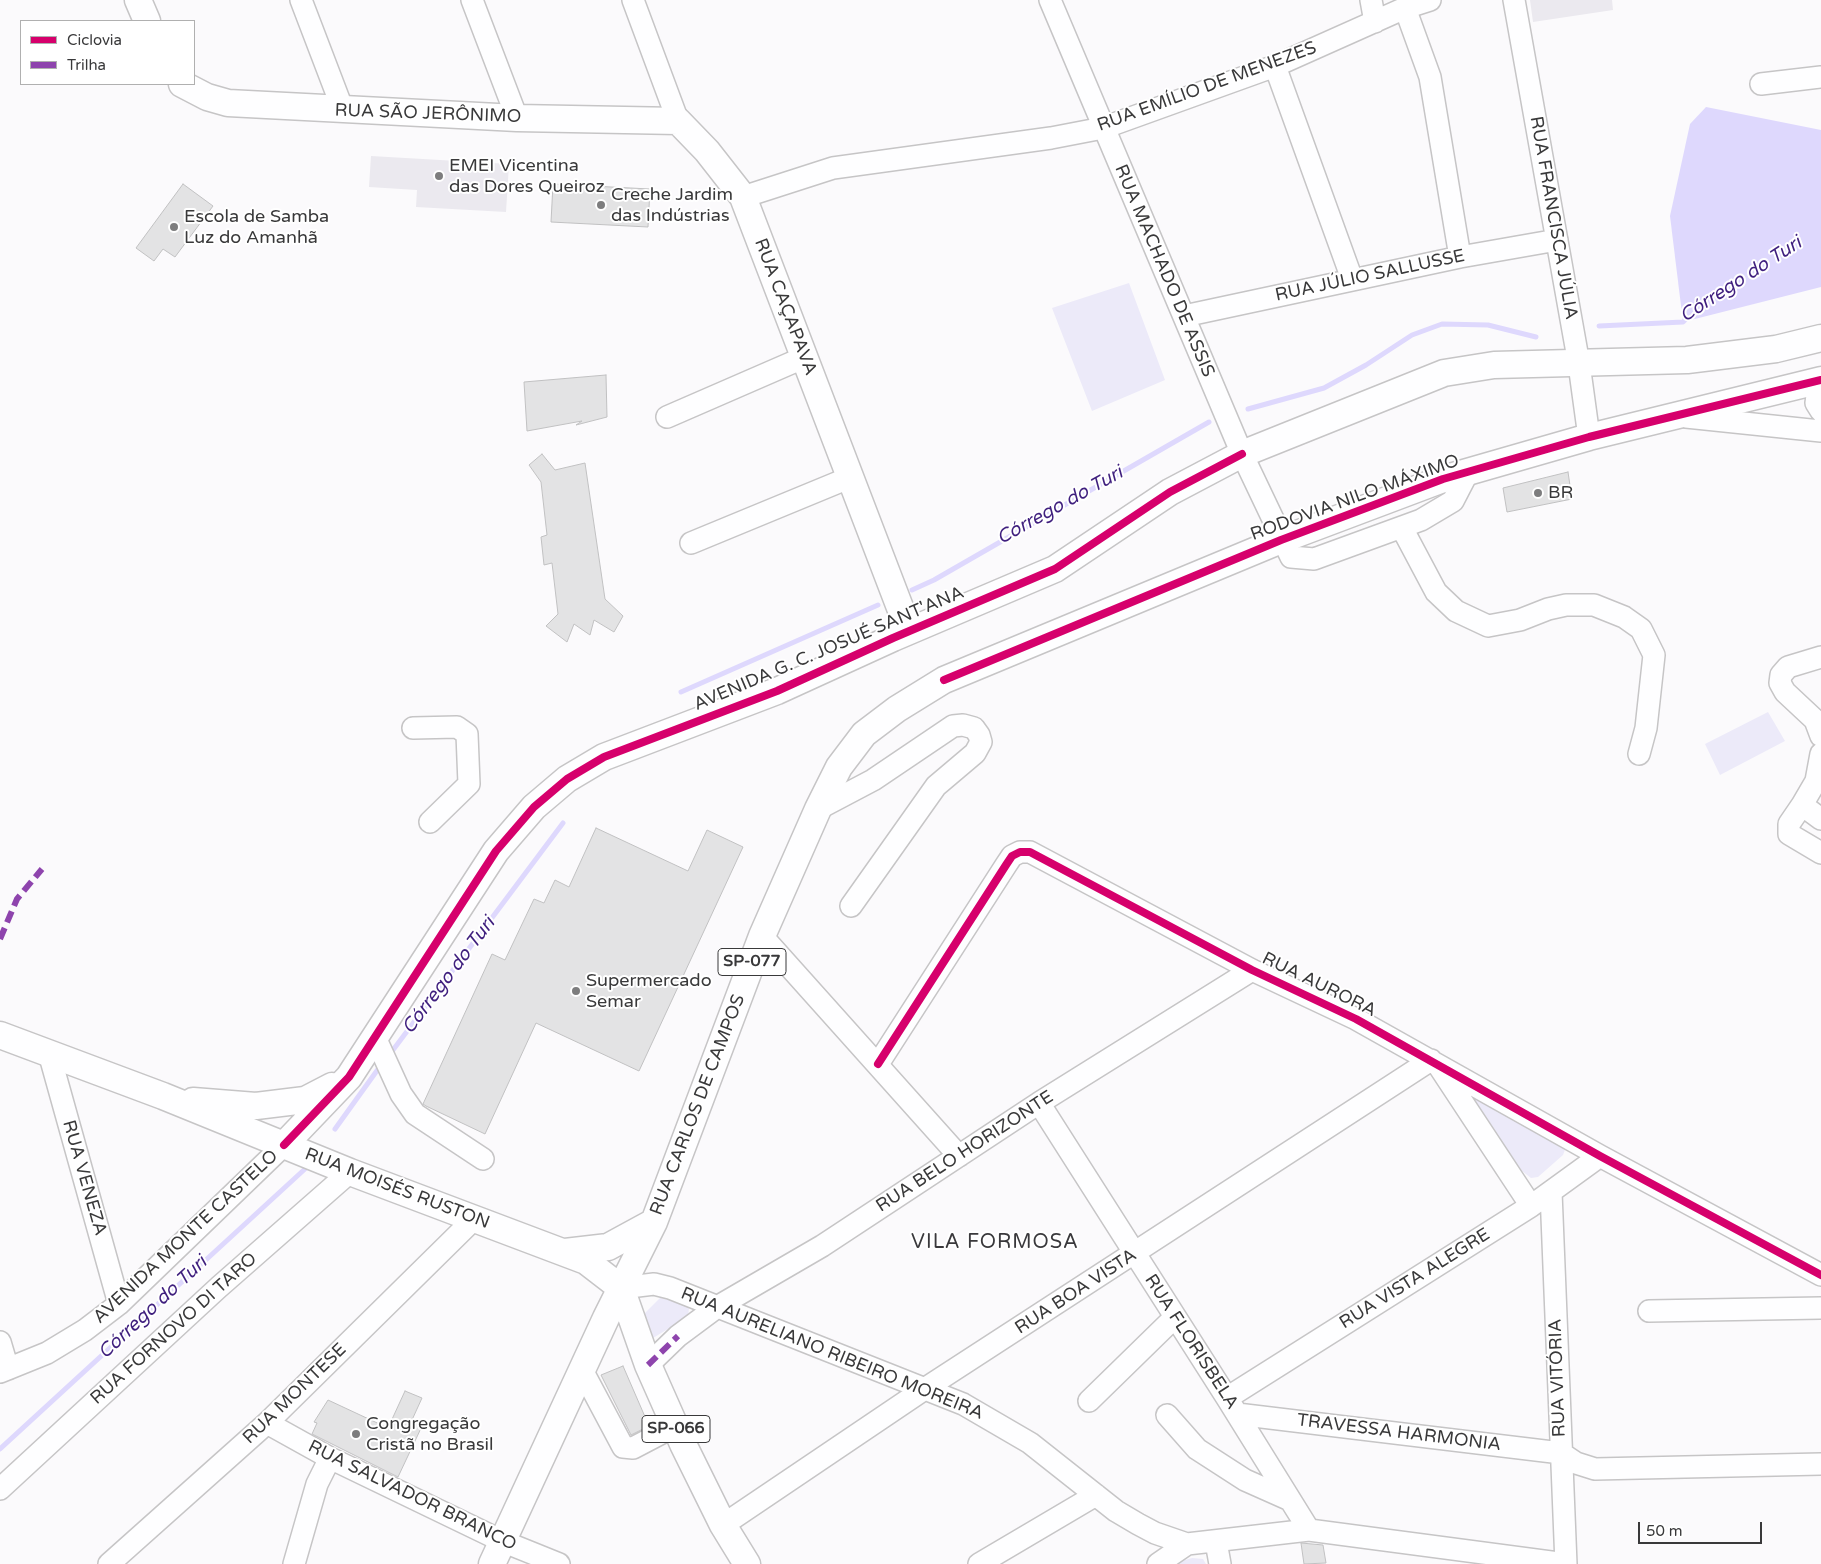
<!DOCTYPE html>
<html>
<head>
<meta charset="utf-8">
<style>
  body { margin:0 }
  #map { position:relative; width:1821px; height:1564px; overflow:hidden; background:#fbfafc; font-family:"Varela Round",sans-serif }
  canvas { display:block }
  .legend { position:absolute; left:20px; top:20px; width:175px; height:65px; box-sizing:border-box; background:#fff; border:1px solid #b0b0b0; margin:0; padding:6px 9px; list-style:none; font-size:15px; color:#39393a }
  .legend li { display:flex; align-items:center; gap:10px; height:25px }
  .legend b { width:25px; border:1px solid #b0b0b0 }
  .scale { position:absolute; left:1638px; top:1522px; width:124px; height:22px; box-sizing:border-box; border:2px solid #39393a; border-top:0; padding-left:6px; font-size:15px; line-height:18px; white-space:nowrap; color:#39393a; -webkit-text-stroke:4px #fff; paint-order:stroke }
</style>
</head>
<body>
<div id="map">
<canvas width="1821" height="1564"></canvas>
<ul class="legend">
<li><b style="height:6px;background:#d6006c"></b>Ciclovia</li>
<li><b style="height:6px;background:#8e44ad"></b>Trilha</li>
</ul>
<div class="scale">50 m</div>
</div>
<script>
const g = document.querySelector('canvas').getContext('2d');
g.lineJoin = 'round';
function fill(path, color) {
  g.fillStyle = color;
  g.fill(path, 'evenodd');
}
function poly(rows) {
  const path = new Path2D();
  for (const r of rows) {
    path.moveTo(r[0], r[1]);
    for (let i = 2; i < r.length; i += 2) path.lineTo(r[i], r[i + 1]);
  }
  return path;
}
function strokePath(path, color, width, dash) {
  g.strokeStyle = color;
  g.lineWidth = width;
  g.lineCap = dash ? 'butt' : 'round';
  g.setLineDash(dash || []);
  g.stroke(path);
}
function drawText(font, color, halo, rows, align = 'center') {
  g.font = font + ' "Varela Round",sans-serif';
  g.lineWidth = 4;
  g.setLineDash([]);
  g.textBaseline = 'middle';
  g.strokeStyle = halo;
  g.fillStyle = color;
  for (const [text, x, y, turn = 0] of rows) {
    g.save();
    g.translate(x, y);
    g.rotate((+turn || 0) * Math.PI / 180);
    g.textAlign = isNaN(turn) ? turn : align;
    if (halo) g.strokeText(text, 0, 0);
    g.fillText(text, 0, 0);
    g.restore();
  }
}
fill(poly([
  [1530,0,1612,0,1613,10,1533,22],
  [371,156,509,164,506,212,416,207,417,190,369,187]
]), '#ebe9ef');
fill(poly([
  [1129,283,1165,380,1092,411,1052,308],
  [1768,712,1785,741,1720,775,1705,744],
  [1477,1095,1566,1147,1563,1155,1538,1177,1531,1178,1522,1171,1472,1103,1472,1097],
  [662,1296,689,1308,688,1317,653,1338,645,1326,644,1314],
  [1192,1558,1203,1559,1206,1564,1172,1564]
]), '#eceaf9');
fill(poly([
  [1706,107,1821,130,1821,287,1683,322,1670,216,1690,124]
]), '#ded8fd');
strokePath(poly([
  [1599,326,1683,322,1688,317],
  [1248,409,1324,388,1366,365,1412,335,1442,324,1488,325,1536,337],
  [912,590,934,580,1209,422],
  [681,692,878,605],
  [390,1054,563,823],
  [335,1129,381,1065],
  [0,1449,306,1168]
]), '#ded8fd', 5);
const building = poly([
  [183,184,213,206,175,257,163,249,154,261,136,248,183,184],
  [553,184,650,189,648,227,551,222,553,184],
  [606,375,607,417,576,425,582,421,527,431,524,382,606,375],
  [542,454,555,470,585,463,605,599,623,616,614,632,594,620,590,635,574,624,567,642,546,626,558,614,552,563,544,565,541,537,547,535,541,482,529,465,542,454],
  [1568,472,1572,499,1507,512,1503,488,1568,472],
  [596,828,688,871,707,830,743,847,639,1071,536,1023,485,1134,426,1106,423,1104,492,954,505,960,534,899,544,903,555,880,569,887,596,828],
  [623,1366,649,1426,631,1435,601,1375,623,1366],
  [405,1391,422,1398,412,1420,423,1424,398,1477,312,1434,317,1423,314,1422,328,1400,388,1428,405,1391],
  [1301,1543,1323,1545,1326,1563,1304,1564,1301,1543]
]);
fill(building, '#e3e3e4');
strokePath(building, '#c1c1c2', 1);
const minor = poly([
  [301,0,343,110],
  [472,0,517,118],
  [633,0,678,121],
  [1050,0,1242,454,1291,557,1314,559,1421,520,1453,501,1468,472],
  [1371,0,1375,22],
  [1514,0,1579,364,1589,437],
  [1405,8,1430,77,1460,257],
  [1275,66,1352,279],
  [1761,84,1821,77],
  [743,197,833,168,1051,138,1103,128,1275,66,1405,8,1430,0],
  [1184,316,1460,257,1557,240],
  [1819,380,1816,403,1821,411],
  [667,417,805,357],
  [1686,417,1821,431],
  [1402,528,1436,592,1456,611,1488,626,1520,620,1548,609,1566,605,1594,605,1624,617,1641,629,1654,655,1646,728,1639,754],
  [691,543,851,477],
  [1821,657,1788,667,1781,675,1780,683,1785,692,1815,720,1821,736],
  [413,728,457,727,467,734,469,784,430,822],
  [1821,754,1816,781,1802,805,1821,819],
  [1802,805,1789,824,1789,834,1821,853],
  [818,809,873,780,953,726,963,725,974,728,979,735,981,742,975,753,936,786,851,906],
  [762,936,959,1156],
  [375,1037,401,1094,415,1114,483,1159],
  [49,1053,119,1304],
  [878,1064,1006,865,1012,856,1020,852,1030,852,1252,970,1356,1019,1600,1156,1821,1275],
  [1440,1068,1531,1206],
  [1039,1103,1227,1398,1309,1530],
  [1551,1192,1566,1564],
  [621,1288,654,1284,670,1288,963,1404,1030,1443,1116,1511,1138,1524,1155,1533,1187,1544,1309,1530,1566,1564],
  [1649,1311,1821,1308],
  [0,1342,8,1369],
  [648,1365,678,1336,717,1307,822,1246,1039,1103,1252,970],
  [582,1370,623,1447,633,1448,675,1426],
  [0,1372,47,1353,85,1330,119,1304,284,1145],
  [1227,1398,1531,1206,1600,1156],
  [1089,1401,1174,1318],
  [1237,1414,1561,1453,1576,1463,1595,1469,1821,1464],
  [1167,1415,1197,1449,1245,1480,1290,1500],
  [267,1423,330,1458,502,1541,559,1564],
  [0,1489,219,1287,350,1172],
  [723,1525,926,1388,1431,1060],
  [1216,1542,1220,1564],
  [109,1564,267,1423,475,1218],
  [294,1564,317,1484,330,1458],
  [979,1564,1096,1495],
  [1158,1564,1187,1544]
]);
const major = poly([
  [138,0,147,21],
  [182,84,207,97,228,103,517,118,678,121,707,151,743,197,909,631],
  [0,1035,163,1096,350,1172,586,1261,621,1288],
  [193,1101,256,1106,305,1100,332,1086],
  [284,1145,349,1077,496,851,534,807,567,779,604,757,777,691,893,638,1055,569,1170,492,1242,454,1444,373,1494,365,1687,360,1776,349,1821,338],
  [565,1252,608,1247,654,1222],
  [621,1288,648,1365,683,1444,723,1525,747,1564],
  [492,1564,606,1318,654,1222,762,936,818,809,839,767,864,734,897,709,944,680,1281,540,1443,479,1589,437,1821,380]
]);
strokePath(minor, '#c6c5c6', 24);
strokePath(major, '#c6c5c6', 29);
strokePath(minor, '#fefeff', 21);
strokePath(major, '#fefeff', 26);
strokePath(poly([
  [0,939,17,899,42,869],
  [648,1365,678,1336]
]), '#8e44ad', 6, [12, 6]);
strokePath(poly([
  [944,680,1281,540,1443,479,1589,437,1821,380],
  [878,1064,1006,865,1012,856,1020,852,1030,852,1252,970,1356,1019,1600,1156,1821,1275],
  [284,1145,349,1077,496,851,534,807,567,779,604,757,777,691,893,638,1055,569,1170,492,1242,454]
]), '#d6006c', 8);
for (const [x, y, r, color] of [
  [439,176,5,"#7d7d7e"],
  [601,205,5,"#7d7d7e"],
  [174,227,5,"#7d7d7e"],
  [1538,493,5,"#7d7d7e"],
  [576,991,5,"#7d7d7e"],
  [356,1434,5,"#7d7d7e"]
]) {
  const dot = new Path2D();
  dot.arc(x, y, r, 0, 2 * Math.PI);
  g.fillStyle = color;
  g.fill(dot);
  strokePath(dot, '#fff', 2);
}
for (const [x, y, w] of [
  [752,962,68],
  [676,1429,68]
]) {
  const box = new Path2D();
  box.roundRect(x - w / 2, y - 13.5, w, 27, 4);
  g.fillStyle = '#fff';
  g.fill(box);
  strokePath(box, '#39393a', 1);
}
drawText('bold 16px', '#39393a', null, [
  ["SP-077",752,962],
  ["SP-066",676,1429]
]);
drawText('18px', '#39393a', '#fff', [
  ["RUA EMÍLIO DE MENEZES",1207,87,-20],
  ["RUA SÃO JERÔNIMO",428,114,2],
  ["RUA FRANCISCA JÚLIA",1553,218,80],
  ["RUA MACHADO DE ASSIS",1164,271,67],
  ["RUA JÚLIO SALLUSSE",1370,276,-12],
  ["RUA CAÇAPAVA",785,307,69],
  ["RODOVIA NILO MÁXIMO",1355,498,-20],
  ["AVENIDA G. C. JOSUÉ SANT'ANA",829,649,-23],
  ["RUA AURORA",1319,985,26],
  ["RUA CARLOS DE CAMPOS",698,1105,-69],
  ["RUA BELO HORIZONTE",965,1152,-33],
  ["RUA VENEZA",84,1178,74],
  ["RUA MOISÉS RUSTON",397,1189,21],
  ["AVENIDA MONTE CASTELO",186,1237,-43],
  ["RUA VISTA ALEGRE",1415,1279,-32],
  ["RUA BOA VISTA",1076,1292,-33],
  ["RUA FORNOVO DI TARO",174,1329,-42],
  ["RUA FLORISBELA",1191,1342,57],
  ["RUA AURELIANO RIBEIRO MOREIRA",832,1354,22],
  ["RUA VITÓRIA",1558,1378,-92],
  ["RUA MONTESE",295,1394,-44],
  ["TRAVESSA HARMONIA",1399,1433,7],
  ["RUA SALVADOR BRANCO",412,1496,26]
]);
drawText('18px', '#39393a', '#fff', [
  ["EMEI Vicentina",449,166],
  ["das Dores Queiroz",449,187],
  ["Creche Jardim",611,195],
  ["das Indústrias",611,216],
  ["Escola de Samba",184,217],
  ["Luz do Amanhã",184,238],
  ["BR",1548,493],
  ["Supermercado",586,981],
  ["Semar",586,1002],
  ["Congregação",366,1424],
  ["Cristã no Brasil",366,1445]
], 'left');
drawText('italic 19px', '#3f1f7e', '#fff', [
  ["Córrego do Turi",1741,280,-33],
  ["Córrego do Turi",1060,506,-29],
  ["Córrego do Turi",449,976,-53],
  ["Córrego do Turi",153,1308,-43]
]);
g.letterSpacing = '1px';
drawText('20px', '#3a393c', '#fff', [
  ["VILA FORMOSA",995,1243]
]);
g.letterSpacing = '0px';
</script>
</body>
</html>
